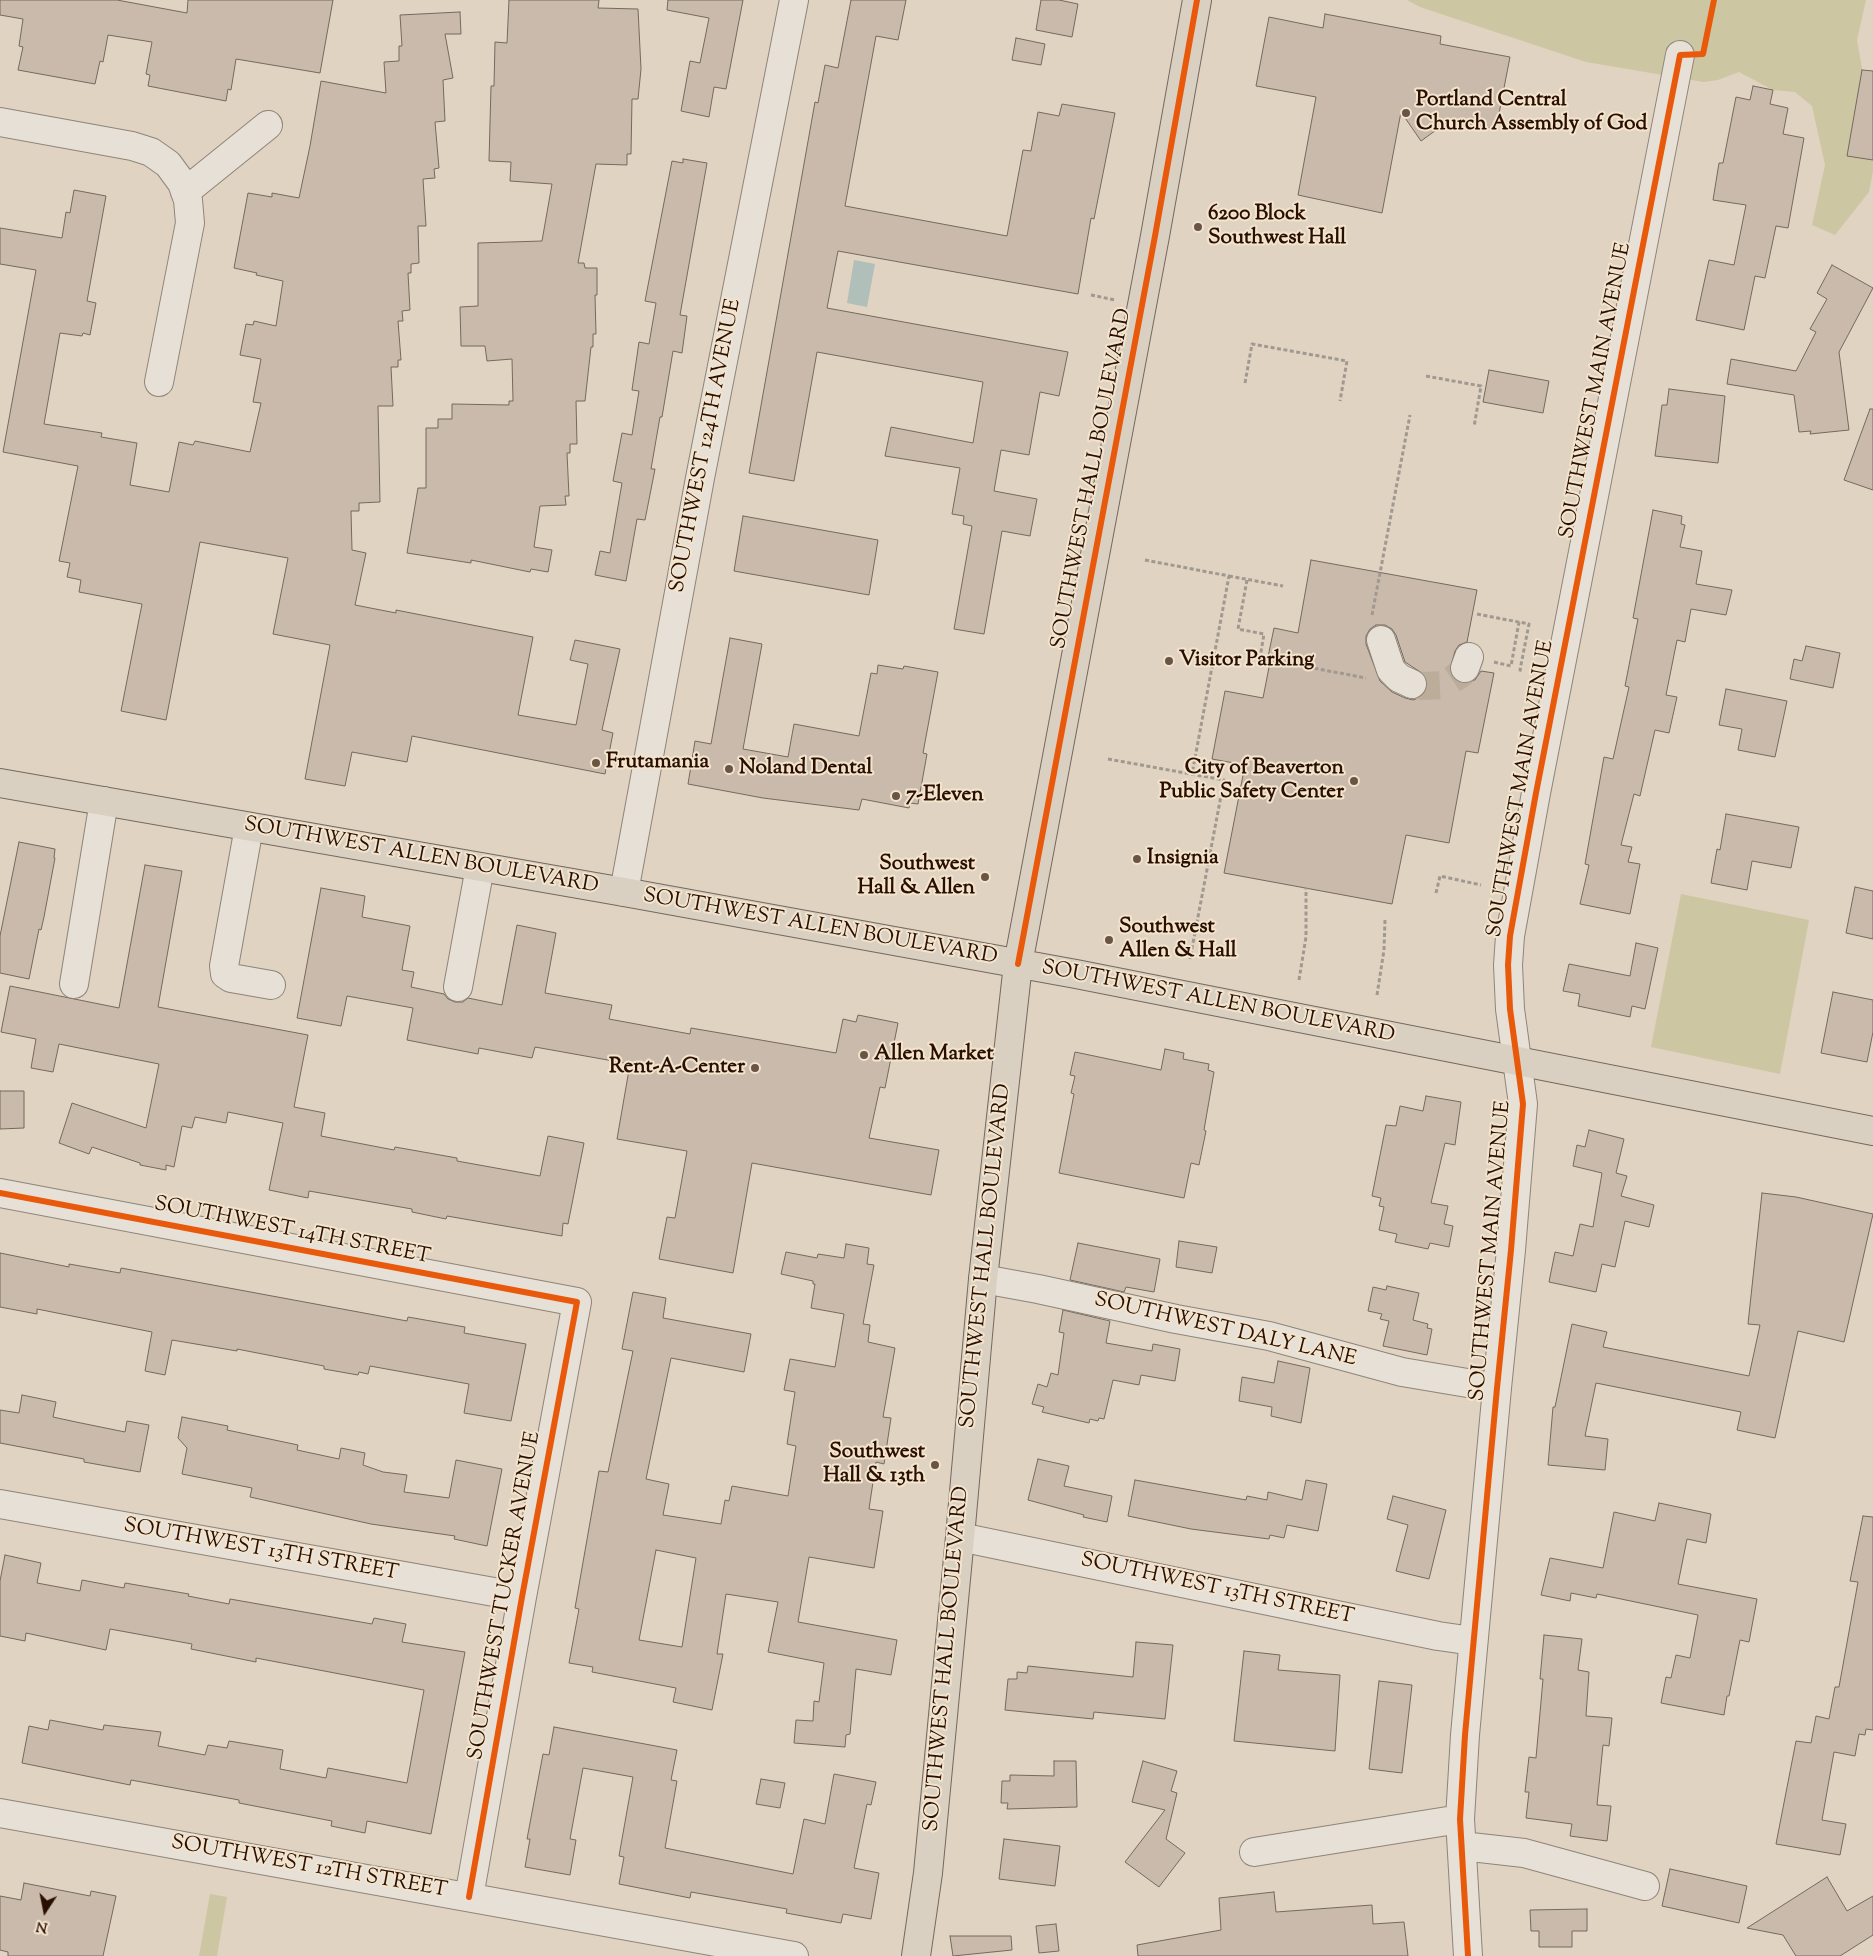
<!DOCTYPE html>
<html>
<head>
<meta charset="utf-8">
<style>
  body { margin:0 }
  #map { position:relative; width:1873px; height:1956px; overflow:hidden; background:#e0d3c1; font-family:"Sorts Mill Goudy",serif }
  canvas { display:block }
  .north { position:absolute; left:20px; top:1886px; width:50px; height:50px; -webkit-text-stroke:4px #f3e4ce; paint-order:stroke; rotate:191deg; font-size:14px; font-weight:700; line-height:20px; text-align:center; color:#2a0f00 }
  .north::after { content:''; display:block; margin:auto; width:18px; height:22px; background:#2a0f00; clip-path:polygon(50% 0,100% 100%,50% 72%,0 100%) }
</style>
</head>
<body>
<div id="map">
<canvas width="1873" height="1956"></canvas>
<div class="north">N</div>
</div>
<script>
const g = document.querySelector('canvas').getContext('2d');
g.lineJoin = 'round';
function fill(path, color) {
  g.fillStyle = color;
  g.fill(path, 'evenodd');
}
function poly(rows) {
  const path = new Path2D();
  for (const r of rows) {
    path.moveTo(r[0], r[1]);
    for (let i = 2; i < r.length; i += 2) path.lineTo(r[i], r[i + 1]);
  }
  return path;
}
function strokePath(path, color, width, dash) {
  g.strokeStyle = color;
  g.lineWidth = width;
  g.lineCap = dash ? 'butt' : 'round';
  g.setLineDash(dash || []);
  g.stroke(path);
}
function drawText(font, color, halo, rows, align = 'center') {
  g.font = font + ' "Sorts Mill Goudy",serif';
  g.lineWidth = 4;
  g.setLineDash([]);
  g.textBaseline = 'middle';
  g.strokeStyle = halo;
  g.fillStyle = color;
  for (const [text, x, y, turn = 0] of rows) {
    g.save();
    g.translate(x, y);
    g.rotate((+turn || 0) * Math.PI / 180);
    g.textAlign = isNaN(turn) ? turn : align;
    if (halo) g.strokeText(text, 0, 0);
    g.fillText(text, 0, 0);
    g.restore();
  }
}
fill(poly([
  [1407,0,1866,0,1857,40,1862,68,1862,80,1873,113,1873,171,1869,192,1835,235,1812,225,1825,165,1812,106,1795,92,1773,90,1739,72,1718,80,1704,82,1586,62,1420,7],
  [1681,894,1809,920,1780,1074,1651,1047],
  [210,1894,227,1897,217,1956,199,1956]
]), '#cdc6a2');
fill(poly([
  [854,260,875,264,867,307,847,303]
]), '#b0bfb9');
const building = poly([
  [0,0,117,0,187,13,188,0,333,0,320,73,236,59,231,90,228,89,226,101,148,86,150,75,146,74,152,42,108,35,103,62,100,61,95,84,18,70,23,47,19,46,23,19,0,15,0,0],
  [509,0,599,0,598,8,638,9,641,69,638,99,632,99,631,154,627,154,627,165,596,164,578,263,584,263,585,268,597,268,597,295,595,295,596,334,593,334,593,347,591,347,585,401,576,401,577,444,570,444,570,453,567,453,569,496,565,496,566,505,540,506,534,547,552,550,548,572,531,569,530,572,471,560,471,563,407,553,418,488,426,488,426,428,438,428,438,419,452,419,452,404,509,405,509,401,513,401,512,359,487,361,485,346,461,346,460,307,478,306,478,243,542,241,552,184,510,181,511,162,489,161,491,86,494,86,495,42,507,43,509,0],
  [668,0,743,0,726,89,714,87,709,117,681,111,690,61,700,63,709,18,667,10,668,0],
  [851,0,906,0,898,40,876,36,845,206,1007,236,1023,150,1031,151,1038,112,1059,116,1062,104,1115,113,1094,219,1091,218,1078,294,838,251,827,308,1068,352,1059,396,1040,392,1029,455,1001,450,994,491,1037,499,1030,536,1002,531,984,634,954,629,972,526,963,524,964,516,952,514,960,468,885,456,891,427,973,443,983,382,817,352,794,481,749,473,815,102,818,103,825,65,838,68,851,0],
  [1041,0,1059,0,1078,4,1072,37,1036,30,1041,0],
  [460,12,461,34,445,34,453,78,443,80,445,121,435,122,439,168,434,169,435,178,423,179,426,226,418,226,419,263,411,264,411,273,408,273,410,310,402,311,403,321,398,321,401,360,398,360,398,367,391,367,393,406,378,406,380,502,359,503,359,511,351,511,352,550,366,553,355,605,396,613,396,610,533,637,518,715,576,725,588,664,570,660,575,640,620,649,602,730,613,733,605,774,412,736,407,762,352,752,345,786,305,779,330,645,273,634,288,558,200,542,166,720,121,711,142,604,79,592,81,580,67,577,70,563,59,561,78,466,3,452,36,270,0,264,0,228,62,238,66,212,70,213,74,190,106,196,87,301,96,303,90,335,83,333,82,336,60,333,44,424,102,433,101,437,137,443,130,485,169,492,179,442,193,445,195,441,250,452,261,403,253,402,261,359,240,355,246,324,253,325,254,321,276,326,283,281,256,275,257,273,234,268,248,193,272,197,272,193,299,198,310,146,321,81,386,93,384,62,399,61,399,46,402,46,400,15,460,12],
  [1325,14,1441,36,1440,44,1510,57,1496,129,1450,120,1421,141,1401,112,1382,213,1298,195,1316,97,1256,86,1269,17,1323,28,1325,14],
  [1016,38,1045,44,1041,65,1012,60,1016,38],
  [1862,70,1873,71,1873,160,1847,156,1862,70],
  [1753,86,1773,90,1770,104,1788,108,1783,134,1804,138,1788,228,1776,226,1765,278,1755,276,1744,330,1696,320,1709,260,1734,265,1746,205,1713,200,1719,163,1723,163,1736,97,1750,100,1753,86],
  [683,159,707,163,680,315,687,316,682,353,673,351,662,417,660,417,651,469,655,469,645,520,637,519,626,581,595,575,600,551,610,553,622,483,613,481,622,433,632,435,639,391,632,390,639,342,649,344,656,303,645,301,672,161,683,163,683,159],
  [1832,265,1873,288,1839,352,1849,430,1810,434,1811,431,1799,432,1794,395,1727,384,1731,359,1796,371,1816,332,1810,329,1827,299,1817,293,1832,265],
  [1489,370,1549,381,1543,413,1483,402,1489,370],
  [1669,389,1725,396,1718,463,1655,456,1662,405,1667,405,1669,389],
  [1870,409,1873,409,1873,490,1844,480,1870,409],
  [1653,510,1682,516,1681,524,1685,525,1680,547,1702,551,1696,584,1732,590,1726,615,1691,609,1685,642,1677,640,1666,695,1677,697,1669,733,1655,730,1640,796,1634,794,1621,845,1632,847,1628,862,1640,864,1630,914,1580,904,1589,865,1585,864,1604,757,1613,759,1629,687,1625,686,1638,619,1633,618,1653,510],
  [743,516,878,540,869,595,734,571,743,516],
  [1311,560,1477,590,1467,642,1459,645,1455,651,1450,670,1453,678,1459,682,1467,683,1475,680,1481,671,1494,673,1478,753,1466,751,1449,843,1406,835,1392,904,1224,873,1245,765,1212,759,1225,691,1263,698,1271,657,1268,657,1274,628,1298,633,1311,560],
  [1376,625,1385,625,1392,629,1396,635,1405,662,1425,675,1427,682,1426,690,1421,697,1413,700,1405,698,1392,692,1380,681,1366,644,1366,636,1370,629,1376,625],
  [730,638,762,644,743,749,788,757,794,724,859,736,871,673,877,674,878,665,903,669,904,666,938,672,923,753,927,754,918,804,910,803,909,808,862,799,859,810,763,798,688,784,695,741,711,744,730,638],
  [1806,646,1840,653,1833,688,1790,679,1794,659,1802,661,1806,646],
  [1726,689,1787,701,1775,757,1738,750,1742,729,1719,725,1726,689],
  [1726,814,1799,827,1791,868,1752,861,1747,890,1711,883,1717,849,1720,850,1726,814],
  [19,842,55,849,54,858,55,858,44,917,41,930,39,929,29,979,0,973,0,936,19,842],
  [145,865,182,871,158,1007,308,1035,294,1107,325,1113,321,1136,394,1150,395,1147,457,1158,457,1161,540,1176,548,1136,584,1143,568,1224,563,1223,562,1236,447,1216,446,1219,412,1212,412,1209,309,1191,308,1198,269,1190,283,1123,228,1112,226,1123,195,1117,192,1128,182,1126,174,1167,166,1165,166,1170,140,1165,140,1163,92,1147,89,1154,59,1143,72,1103,146,1128,159,1064,59,1044,53,1072,31,1068,36,1039,1,1032,10,986,119,1008,145,865],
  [1855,887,1873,891,1873,939,1846,933,1855,887],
  [321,888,365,896,362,917,410,926,402,970,414,972,411,987,444,994,448,999,455,1002,463,1002,468,998,502,1005,517,925,556,933,545,993,612,1005,609,1019,690,1034,691,1028,836,1053,843,1019,856,1022,858,1015,898,1023,885,1088,880,1087,869,1138,939,1150,931,1195,752,1163,733,1273,659,1259,667,1217,675,1218,687,1151,617,1139,630,1064,535,1047,532,1058,479,1048,478,1054,407,1040,413,1008,347,996,341,1026,297,1018,321,888],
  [1636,943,1658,948,1645,1009,1632,1006,1630,1017,1578,1006,1580,994,1563,991,1569,964,1630,976,1636,943],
  [1833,992,1873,1000,1873,1032,1867,1062,1821,1053,1833,992],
  [1165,1049,1184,1053,1183,1059,1209,1064,1208,1070,1214,1072,1204,1130,1206,1131,1199,1165,1191,1163,1184,1198,1059,1173,1074,1094,1071,1093,1075,1076,1070,1075,1075,1052,1161,1070,1165,1049],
  [0,1091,24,1091,24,1128,0,1129,0,1091],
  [1426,1096,1461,1102,1455,1145,1445,1143,1431,1203,1448,1206,1444,1224,1453,1226,1449,1247,1430,1243,1428,1249,1395,1242,1397,1234,1379,1230,1384,1207,1379,1206,1381,1198,1372,1196,1386,1125,1396,1126,1400,1106,1423,1111,1426,1096],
  [1589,1130,1624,1139,1616,1173,1627,1176,1621,1196,1654,1205,1649,1227,1625,1221,1615,1267,1602,1264,1596,1292,1549,1282,1555,1252,1573,1256,1580,1224,1593,1227,1602,1173,1573,1166,1577,1145,1585,1147,1589,1130],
  [1762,1193,1796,1197,1873,1214,1844,1342,1798,1331,1775,1438,1737,1430,1741,1412,1596,1383,1585,1436,1608,1439,1605,1470,1548,1465,1553,1407,1555,1407,1572,1324,1607,1332,1603,1347,1749,1376,1760,1325,1748,1324,1762,1193],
  [1179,1241,1217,1247,1212,1273,1176,1267,1179,1241],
  [1078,1243,1160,1259,1154,1292,1126,1287,1124,1292,1070,1280,1078,1243],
  [846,1244,869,1248,867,1264,874,1265,863,1324,870,1325,868,1342,895,1348,883,1417,891,1418,884,1464,876,1462,869,1509,883,1511,874,1568,809,1557,798,1622,897,1640,891,1675,856,1669,850,1734,846,1735,845,1747,794,1743,796,1720,813,1721,814,1701,819,1702,824,1663,768,1652,778,1602,726,1594,717,1654,723,1654,712,1710,673,1702,676,1688,592,1672,593,1667,569,1663,579,1609,575,1608,599,1471,608,1472,633,1351,622,1349,633,1292,666,1298,663,1318,751,1334,744,1372,671,1358,646,1479,669,1484,663,1515,721,1524,725,1500,729,1501,732,1486,788,1496,796,1446,787,1444,795,1392,784,1390,790,1359,835,1367,844,1314,811,1308,815,1284,813,1284,813,1281,781,1274,786,1252,817,1258,818,1254,844,1258,846,1244],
  [656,1550,696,1558,682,1647,639,1640,656,1550],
  [0,1253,69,1267,69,1264,120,1273,121,1268,407,1321,408,1317,465,1327,464,1333,526,1344,511,1421,464,1413,469,1384,370,1366,368,1374,359,1372,358,1375,324,1369,324,1366,237,1349,237,1351,172,1340,165,1375,145,1371,152,1332,37,1309,37,1314,0,1307,0,1253],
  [1387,1286,1419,1293,1413,1320,1428,1324,1427,1328,1432,1329,1427,1355,1383,1346,1389,1321,1380,1319,1382,1314,1368,1311,1373,1287,1386,1290,1387,1286],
  [1063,1310,1110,1321,1106,1343,1152,1351,1153,1344,1180,1349,1175,1381,1141,1375,1139,1385,1113,1380,1104,1419,1099,1418,1098,1421,1090,1419,1089,1423,1042,1412,1044,1407,1032,1404,1038,1384,1047,1387,1051,1373,1058,1375,1064,1333,1059,1332,1063,1310],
  [1278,1361,1310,1368,1301,1423,1271,1416,1272,1407,1239,1401,1242,1377,1274,1383,1278,1361],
  [22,1395,56,1402,53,1417,76,1422,125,1432,127,1421,149,1425,140,1472,84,1462,84,1459,0,1443,0,1410,19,1413,22,1395],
  [182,1417,228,1426,227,1430,298,1445,297,1450,339,1459,341,1448,365,1453,363,1465,383,1472,407,1475,404,1492,449,1498,456,1460,502,1469,487,1546,454,1539,455,1536,371,1524,250,1497,252,1488,182,1474,187,1448,178,1438,182,1417],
  [1038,1459,1069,1466,1064,1486,1112,1496,1107,1522,1083,1517,1084,1515,1028,1500,1038,1459],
  [1135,1480,1246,1500,1247,1496,1267,1500,1268,1492,1302,1500,1306,1480,1327,1484,1318,1531,1287,1525,1284,1538,1270,1535,1269,1539,1191,1529,1128,1516,1135,1480],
  [1393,1496,1446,1510,1429,1579,1396,1571,1408,1525,1387,1519,1393,1496],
  [1659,1503,1711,1514,1706,1543,1687,1539,1678,1584,1757,1599,1749,1642,1740,1640,1729,1696,1727,1696,1724,1715,1661,1703,1666,1677,1671,1678,1676,1655,1690,1658,1698,1615,1597,1594,1596,1598,1571,1593,1570,1601,1541,1595,1550,1558,1603,1568,1614,1512,1655,1521,1659,1503],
  [1863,1516,1873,1517,1873,1730,1866,1729,1865,1735,1859,1734,1855,1756,1834,1752,1822,1820,1846,1824,1840,1855,1776,1844,1796,1741,1811,1743,1816,1716,1829,1719,1835,1687,1839,1687,1858,1582,1850,1581,1863,1516],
  [5,1555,41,1563,37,1583,80,1591,82,1580,124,1588,125,1583,189,1594,188,1596,229,1604,230,1599,372,1624,374,1618,406,1624,402,1642,465,1652,431,1834,367,1821,365,1833,331,1826,332,1821,239,1803,239,1800,131,1780,130,1785,22,1763,29,1726,48,1730,50,1720,103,1730,104,1725,161,1732,158,1746,205,1755,208,1745,227,1748,229,1741,283,1750,280,1769,326,1778,328,1768,407,1783,424,1690,256,1658,256,1662,191,1649,192,1644,110,1629,106,1650,26,1633,25,1641,0,1636,0,1581,5,1555],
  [1544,1635,1582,1639,1578,1670,1589,1672,1586,1716,1612,1718,1609,1746,1603,1745,1597,1805,1611,1806,1607,1841,1570,1836,1572,1824,1526,1818,1529,1792,1525,1792,1529,1757,1536,1758,1543,1679,1540,1679,1544,1635],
  [1136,1642,1173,1645,1165,1719,1094,1712,1093,1719,1005,1710,1008,1679,1017,1679,1017,1672,1027,1673,1028,1666,1133,1677,1136,1642],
  [1244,1651,1280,1655,1278,1670,1340,1675,1335,1751,1234,1741,1244,1651],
  [1379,1681,1412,1685,1402,1773,1369,1769,1379,1681],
  [554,1727,677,1750,671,1780,677,1781,665,1848,793,1874,804,1819,825,1824,834,1774,876,1782,871,1805,867,1804,854,1868,879,1873,871,1919,843,1914,841,1923,786,1913,787,1909,691,1892,690,1898,619,1884,624,1857,619,1856,633,1777,583,1768,570,1839,576,1840,570,1875,525,1867,530,1839,527,1839,543,1754,549,1755,554,1727],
  [1054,1761,1076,1761,1077,1807,1007,1809,1008,1803,1001,1803,1002,1781,1010,1781,1010,1775,1054,1776,1054,1761],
  [1143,1761,1177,1771,1171,1791,1177,1793,1166,1839,1185,1853,1159,1887,1125,1862,1165,1810,1132,1802,1143,1761],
  [761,1779,785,1783,780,1808,756,1804,761,1779],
  [1004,1839,1060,1846,1055,1886,999,1879,1004,1839],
  [1670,1869,1747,1886,1739,1923,1662,1906,1670,1869],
  [1827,1877,1847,1911,1873,1896,1873,1935,1840,1956,1796,1956,1783,1935,1747,1928,1827,1877],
  [24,1883,90,1896,91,1891,116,1896,103,1956,8,1956,8,1952,0,1950,0,1896,21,1900,24,1883],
  [1274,1892,1276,1912,1372,1905,1373,1924,1404,1922,1408,1956,1138,1956,1137,1945,1221,1930,1219,1898,1274,1892],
  [1587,1909,1587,1931,1572,1931,1572,1947,1539,1947,1539,1931,1531,1931,1530,1910,1587,1909],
  [1056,1924,1059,1951,1039,1953,1036,1926,1056,1924],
  [950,1936,1011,1936,1012,1950,953,1956,950,1936]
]);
fill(building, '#cabaab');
strokePath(building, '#74695f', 1);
strokePath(poly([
  [1412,684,1423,686,1444,685,1462,673,1465,668]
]), '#bcac9a', 28, [28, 14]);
const minor = poly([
  [0,122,132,146,151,152,168,164,182,183,188,200,190,223,159,382],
  [185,192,268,125],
  [1381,640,1391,670,1399,678,1412,684],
  [1465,668,1469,657],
  [249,827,224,966,225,974,231,978,271,985],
  [624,892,700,478,794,0],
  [74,984,104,801],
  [458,987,480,867],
  [0,1193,577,1302,522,1597,469,1897],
  [983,1279,1038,1289,1176,1319,1269,1336,1402,1372,1497,1388],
  [0,1504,522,1597],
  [960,1537,1438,1636,1473,1641],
  [0,1813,794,1956],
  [1462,1846,1524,1853,1645,1886],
  [1254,1852,1460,1819],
  [1468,1956,1460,1819,1465,1735,1497,1388,1511,1250,1523,1104,1510,1009,1508,965,1510,936,1536,793,1680,55]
]);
const major = poly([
  [0,783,624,892,1076,974,1873,1131],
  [916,1956,928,1873,960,1537,983,1279,1018,964,1155,236,1197,0]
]);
strokePath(minor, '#8f8478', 30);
strokePath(major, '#74695f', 30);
strokePath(poly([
  [1091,295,1115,300],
  [1426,376,1481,386,1474,427],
  [1245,383,1252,344,1347,361,1340,401],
  [1145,560,1229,576,1192,774],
  [1229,576,1283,586],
  [1247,580,1238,629,1264,634,1260,658,1366,678],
  [1477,614,1529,624,1520,670,1523,671],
  [1372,615,1410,415],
  [1494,662,1511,666,1519,622],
  [1108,759,1224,780,1190,959],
  [1436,893,1440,876,1481,885],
  [1299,980,1306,937,1306,888],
  [1377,995,1384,950,1385,920]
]), '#a19991', 3, [4, 2.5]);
strokePath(minor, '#e6e0d6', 28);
strokePath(major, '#dad0c1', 28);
strokePath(poly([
  [1018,964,1155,236,1197,0],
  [0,1193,577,1302,522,1597,469,1897],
  [1468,1956,1460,1819,1465,1735,1497,1388,1511,1250,1523,1104,1510,1009,1508,965,1510,936,1536,793,1680,55,1703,54,1714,0]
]), '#e8590c', 6);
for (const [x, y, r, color] of [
  [1406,113,5,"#6a5444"],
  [1198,227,5,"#6a5444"],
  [1169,661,5,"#6a5444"],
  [596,763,5,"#6a5444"],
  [729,769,5,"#6a5444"],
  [1354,781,5,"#6a5444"],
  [896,796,5,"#6a5444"],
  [1137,859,5,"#6a5444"],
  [985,877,5,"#6a5444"],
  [1109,940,5,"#6a5444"],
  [864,1055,5,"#6a5444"],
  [755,1068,5,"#6a5444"],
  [935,1465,5,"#6a5444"]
]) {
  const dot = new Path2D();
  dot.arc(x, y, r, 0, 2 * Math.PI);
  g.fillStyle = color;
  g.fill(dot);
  strokePath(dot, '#f3e4ce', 2);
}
drawText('bold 21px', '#2a0f00', '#f3e4ce', [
  ["Portland Central",1416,101],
  ["Church Assembly of God",1416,125],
  ["6200 Block",1208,215],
  ["Southwest Hall",1208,239],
  ["Visitor Parking",1179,661],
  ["Frutamania",606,763],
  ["Noland Dental",739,769],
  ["City of Beaverton",1344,769,"right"],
  ["Public Safety Center",1344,793,"right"],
  ["7-Eleven",906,796],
  ["Insignia",1147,859],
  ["Southwest",975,865,"right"],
  ["Hall & Allen",975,889,"right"],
  ["Southwest",1119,928],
  ["Allen & Hall",1119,952],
  ["Allen Market",874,1055],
  ["Rent-A-Center",745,1068,"right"],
  ["Southwest",925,1453,"right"],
  ["Hall & 13th",925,1477,"right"]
], 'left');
drawText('21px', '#2a0f00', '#f3e4ce', [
  ["SOUTHWEST MAIN AVENUE",1597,391,-79],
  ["SOUTHWEST 124TH AVENUE",707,446,-79],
  ["SOUTHWEST HALL BOULEVARD",1093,479,-79],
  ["SOUTHWEST MAIN AVENUE",1522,789,-80],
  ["SOUTHWEST ALLEN BOULEVARD",421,857,10],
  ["SOUTHWEST ALLEN BOULEVARD",820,928,10],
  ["SOUTHWEST ALLEN BOULEVARD",1218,1003,11],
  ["SOUTHWEST 14TH STREET",292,1232,11],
  ["SOUTHWEST MAIN AVENUE",1492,1251,-85],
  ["SOUTHWEST HALL BOULEVARD",987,1256,-84],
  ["SOUTHWEST DALY LANE",1225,1331,13],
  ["SOUTHWEST 13TH STREET",261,1551,10],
  ["SOUTHWEST 13TH STREET",1217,1590,12],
  ["SOUTHWEST TUCKER AVENUE",506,1596,-80],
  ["SOUTHWEST HALL BOULEVARD",948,1659,-85],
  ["SOUTHWEST 12TH STREET",309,1868,10]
]);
</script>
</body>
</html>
